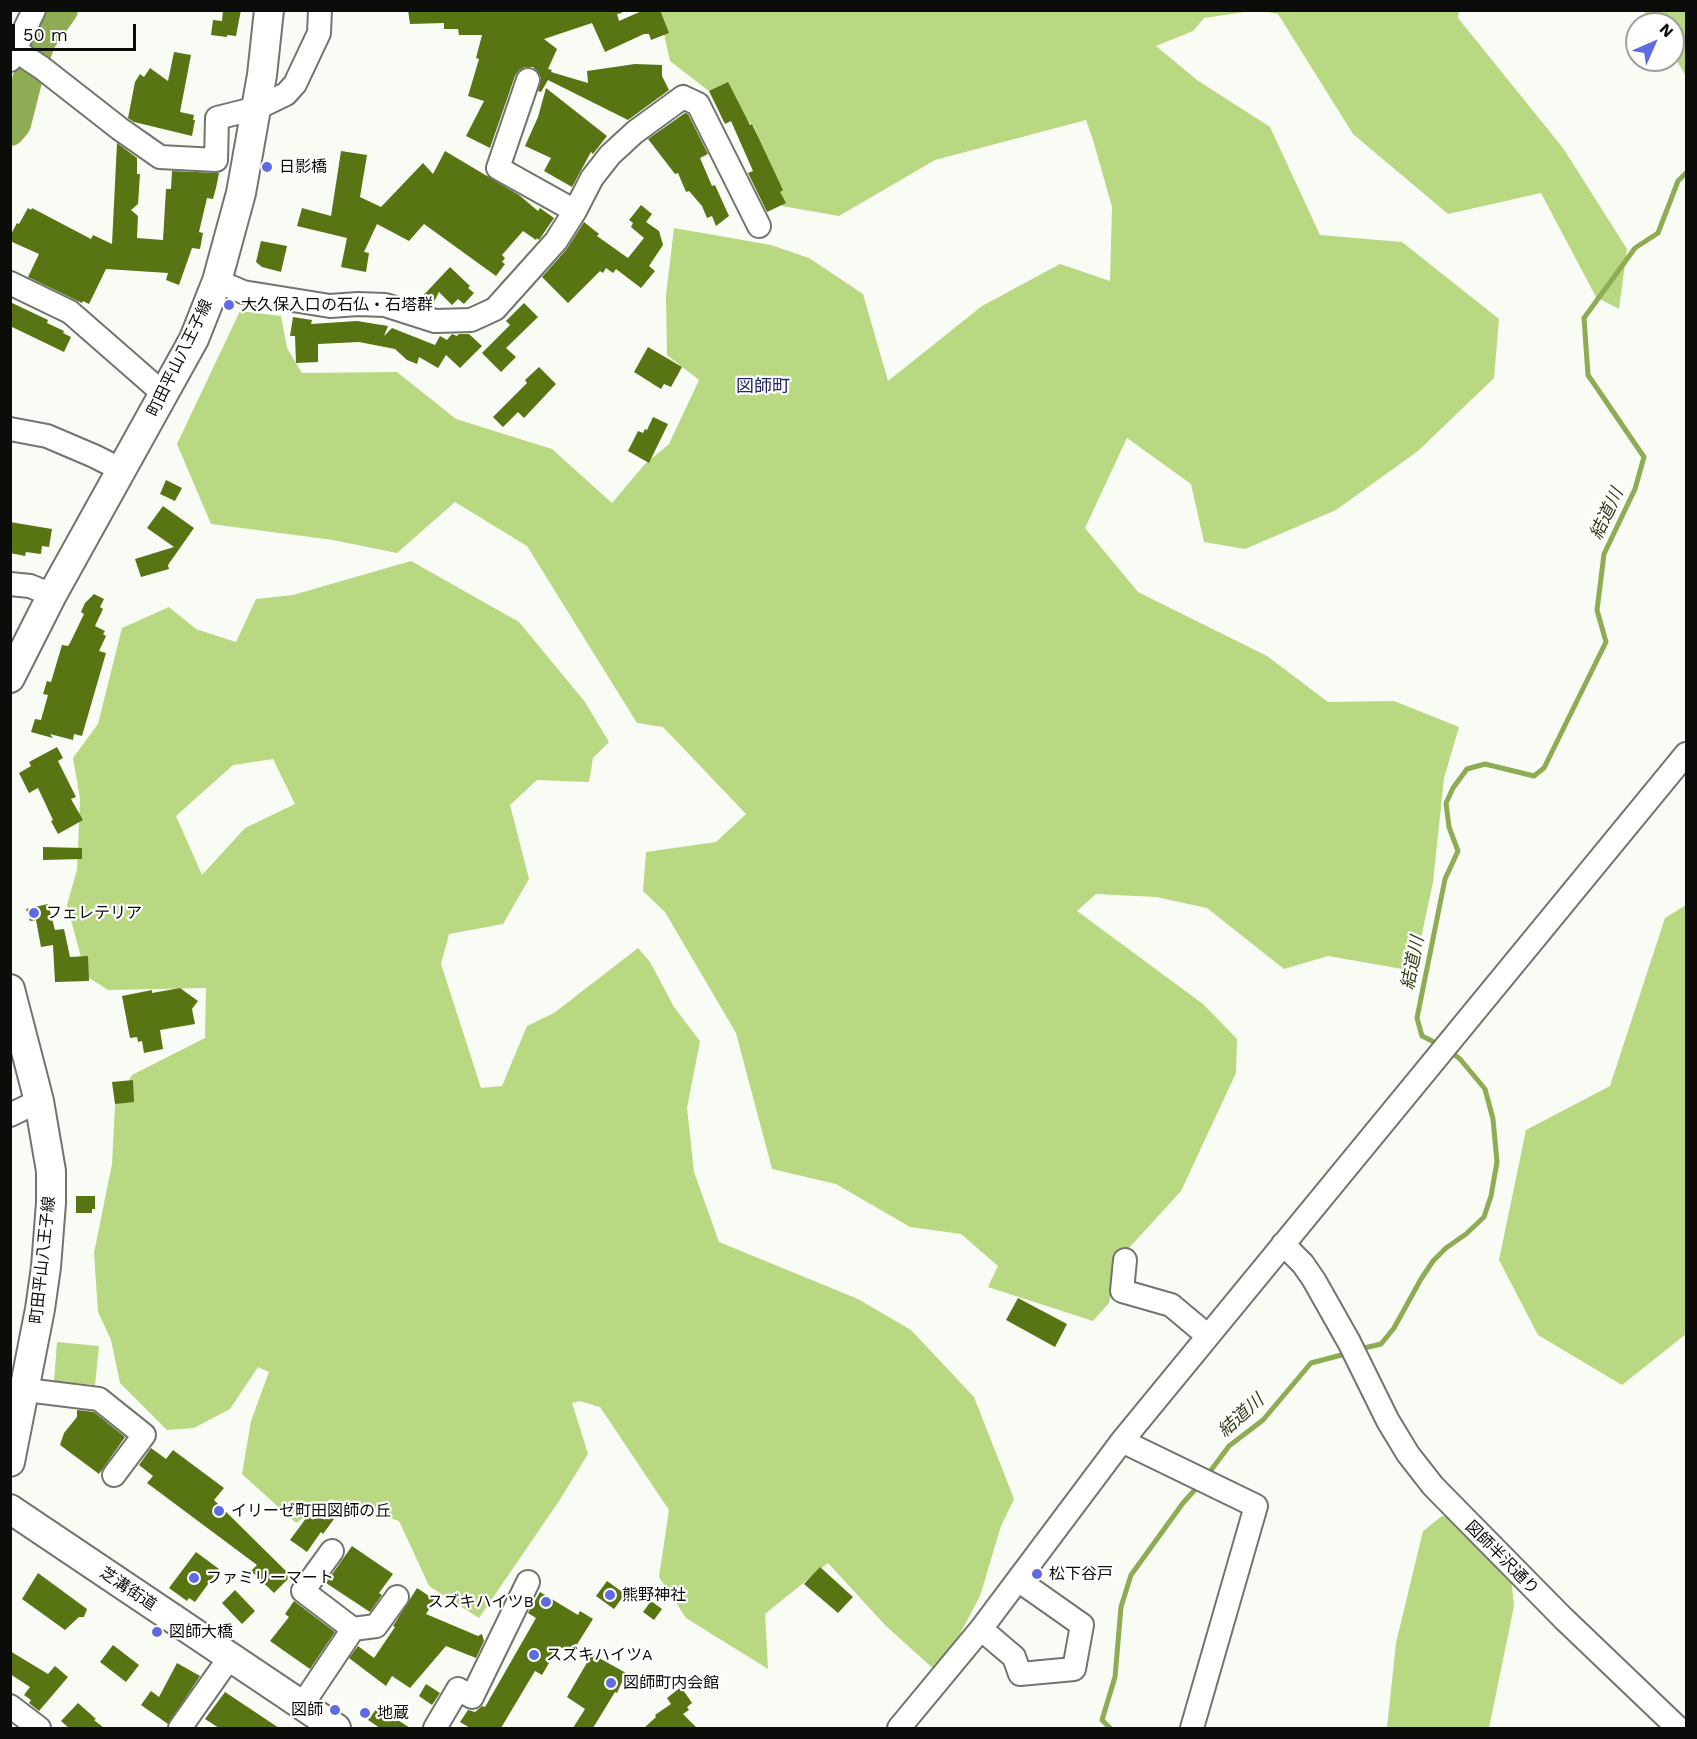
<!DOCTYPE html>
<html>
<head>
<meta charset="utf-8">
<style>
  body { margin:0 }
  #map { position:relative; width:1697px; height:1739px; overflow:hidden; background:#f9fcf5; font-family:"Work Sans",sans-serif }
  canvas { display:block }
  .frame { position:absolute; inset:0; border:12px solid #0c0d0a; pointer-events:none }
  .north { position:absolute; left:1625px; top:12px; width:60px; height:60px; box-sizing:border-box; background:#fff; border:2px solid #9e9e9d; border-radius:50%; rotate:45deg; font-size:16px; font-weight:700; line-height:24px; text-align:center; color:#0c0d0a }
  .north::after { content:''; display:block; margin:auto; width:21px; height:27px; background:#5f6be3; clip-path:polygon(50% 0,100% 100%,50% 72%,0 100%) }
  .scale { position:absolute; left:12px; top:24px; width:124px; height:27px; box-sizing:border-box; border:3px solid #0c0d0a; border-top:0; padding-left:8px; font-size:18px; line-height:21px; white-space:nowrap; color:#0c0d0a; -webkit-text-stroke:4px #fff; paint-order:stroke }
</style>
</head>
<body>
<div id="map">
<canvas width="1697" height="1739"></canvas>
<div class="frame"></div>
<div class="north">N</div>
<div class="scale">50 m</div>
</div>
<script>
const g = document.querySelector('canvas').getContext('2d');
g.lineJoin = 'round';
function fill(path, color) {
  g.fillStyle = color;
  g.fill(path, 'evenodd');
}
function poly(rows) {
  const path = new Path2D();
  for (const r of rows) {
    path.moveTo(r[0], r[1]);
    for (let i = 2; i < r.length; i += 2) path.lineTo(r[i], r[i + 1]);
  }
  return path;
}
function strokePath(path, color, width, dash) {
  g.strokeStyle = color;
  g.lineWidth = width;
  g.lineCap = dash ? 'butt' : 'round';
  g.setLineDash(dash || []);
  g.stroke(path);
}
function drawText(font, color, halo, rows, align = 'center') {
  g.font = font + ' "Work Sans","Noto Sans JP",sans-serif';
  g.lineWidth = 4.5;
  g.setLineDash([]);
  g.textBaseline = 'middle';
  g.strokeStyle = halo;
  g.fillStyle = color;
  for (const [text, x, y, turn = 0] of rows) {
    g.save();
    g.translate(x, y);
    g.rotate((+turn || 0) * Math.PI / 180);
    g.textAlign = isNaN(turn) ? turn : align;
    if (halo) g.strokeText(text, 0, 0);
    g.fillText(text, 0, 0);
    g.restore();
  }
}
fill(poly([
  [659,11,1252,11,1204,18,1193,31,1156,46,1197,80,1270,127,1320,235,1402,242,1499,319,1494,378,1418,451,1336,510,1245,549,1204,542,1191,484,1127,438,1085,528,1138,592,1267,656,1328,702,1394,701,1459,727,1444,778,1433,882,1414,971,1328,956,1284,969,1207,908,1156,897,1096,894,1077,911,1203,1004,1237,1039,1236,1073,1181,1191,1118,1260,1109,1303,1093,1321,988,1287,998,1266,961,1234,910,1227,836,1184,772,1169,736,1033,665,912,643,891,646,852,716,842,746,814,663,727,637,723,527,546,455,502,397,553,333,540,211,524,177,444,240,311,281,316,287,348,302,373,397,372,456,419,552,449,612,503,645,464,669,444,699,380,667,355,666,295,674,228,771,245,809,258,863,294,888,381,982,306,1060,264,1110,281,1112,207,1093,140,1086,120,935,160,839,216,782,206,754,126,670,61],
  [1262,11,1459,11,1458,18,1563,148,1627,249,1619,309,1596,297,1541,193,1448,214,1353,134,1278,14],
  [1644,11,1686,11,1686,76,1673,55,1673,24,1652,24],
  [411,561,519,622,585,702,609,742,593,758,589,782,537,780,510,805,529,879,503,924,449,934,441,964,481,1088,502,1086,527,1026,554,1013,638,948,650,962,674,1007,700,1041,687,1108,694,1172,719,1242,858,1299,911,1330,974,1397,1014,1499,1001,1526,980,1596,960,1634,937,1672,886,1626,828,1563,765,1614,768,1669,686,1618,659,1577,669,1510,600,1407,580,1401,572,1403,588,1454,559,1501,479,1618,429,1586,399,1521,331,1499,296,1523,242,1474,251,1421,269,1372,258,1367,230,1409,194,1428,167,1430,120,1383,111,1340,98,1312,94,1253,112,1164,115,1105,132,1075,205,1038,206,988,108,990,86,976,67,905,77,870,80,798,73,758,98,724,122,628,169,607,196,629,236,642,256,599,293,595],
  [273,759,295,804,245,828,202,875,176,816,233,765],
  [1686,905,1686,1334,1622,1385,1538,1335,1499,1260,1526,1130,1610,1086,1665,918],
  [57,1342,99,1346,95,1385,54,1381],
  [1442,1516,1470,1521,1510,1566,1514,1606,1489,1728,1387,1728,1396,1643,1423,1531]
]), '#b8d881');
strokePath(poly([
  [1440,1045,1422,1036,1417,1018,1445,879,1458,851,1449,827,1446,803,1453,788,1467,769,1485,764,1534,776,1544,768,1606,642,1597,610,1604,554,1635,489,1644,457,1588,375,1584,318,1635,248,1658,233,1678,181,1686,173],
  [1360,1349,1381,1344,1394,1328,1421,1279,1433,1261,1446,1248,1466,1234,1484,1217,1491,1196,1497,1162,1493,1119,1485,1089,1460,1059,1448,1050],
  [1206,1477,1229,1446,1263,1420,1311,1363,1349,1353],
  [1110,1728,1102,1720,1115,1677,1121,1607,1131,1575,1183,1503,1200,1484]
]), '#8eac53', 5);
strokePath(poly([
  [10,131,16,124,30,69,42,39,63,10]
]), '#8eac53', 30);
fill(poly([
  [223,10,241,10,236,36,227,35,227,37,211,35,213,20,222,21],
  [408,10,621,10,622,13,617,14,619,21,644,10,660,10,669,33,651,40,649,34,644,34,605,52,592,23,544,39,557,49,548,69,552,70,551,72,588,83,587,71,635,64,662,65,662,76,669,90,628,120,548,80,541,92,538,91,541,78,538,72,533,67,525,67,519,70,515,76,490,148,466,136,484,101,468,96,479,59,476,58,482,35,459,35,458,29,444,29,444,23,410,24],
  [174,52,191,55,180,112,194,115,193,120,195,120,192,136,134,122,128,118,135,82,140,74,144,77,150,68,168,81],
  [728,82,750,125,752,124,783,190,780,192,786,203,767,212,748,173,753,171,731,121,725,124,709,91],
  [546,88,607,136,593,154,591,152,572,187,544,171,551,158,525,146,538,117],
  [685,113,688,114,708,154,700,158,712,186,715,185,729,216,716,226,712,216,707,218,702,206,689,191,686,192,678,173,675,174,648,139],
  [117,143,137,158,137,174,140,174,138,204,131,210,138,216,137,238,163,240,166,189,171,189,172,171,219,173,216,188,213,199,207,198,199,232,203,233,200,249,192,248,179,285,166,280,168,273,106,269,89,304,83,301,82,303,28,277,39,254,10,241,10,236,17,223,19,224,28,208,31,210,32,208,91,239,93,235,112,244],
  [341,151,367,155,360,197,381,207,423,163,433,174,445,151,519,195,538,211,540,208,554,218,539,240,537,238,536,240,523,231,502,255,505,258,502,262,505,264,496,276,424,224,409,241,377,224,364,252,369,253,366,272,341,267,347,238,297,226,302,208,331,216],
  [641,205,652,214,646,222,659,231,663,245,649,266,655,271,641,288,616,269,613,273,606,268,603,273,600,271,568,303,542,277,566,250,584,222,599,234,597,236,628,258,644,238,631,227,633,223,629,220],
  [261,241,287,246,281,272,262,267,256,262],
  [450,267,470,286,468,288,474,293,464,304,458,299,452,305,439,292,432,306,418,301],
  [10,302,48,320,47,323,64,331,63,333,71,337,64,352,10,326],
  [524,303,538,317,506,348,516,357,501,372,482,353,510,325,506,321],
  [293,317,312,320,311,324,357,321,388,326,384,336,392,328,435,345,440,336,447,340,452,334,457,336,459,334,469,334,482,346,460,368,446,355,438,368,419,357,417,364,407,360,395,349,359,342,318,344,318,362,296,363,295,336,290,336],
  [648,347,682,367,671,387,664,384,661,389,634,372],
  [539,367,556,384,524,418,518,412,503,427,493,417,527,383,525,380],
  [653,417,668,424,649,463,628,451,638,431,643,433,645,429,647,430],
  [166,480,182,488,175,501,160,494],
  [163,506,194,528,168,565,169,569,141,577,135,559,174,547,147,528],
  [10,522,52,529,49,547,42,546,41,554,26,552,25,556,10,553],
  [94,594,104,599,100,607,103,609,95,626,105,631,103,634,106,636,99,651,106,653,82,736,74,734,73,740,50,734,53,738,31,732,35,719,41,720,48,695,43,694,47,681,51,682,62,645,68,646,70,643,84,614,81,612,85,603],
  [57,747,63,758,58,761,76,797,71,799,83,820,58,834,51,821,53,820,38,788,29,793,19,773,31,766,29,762],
  [43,847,82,848,82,859,43,860],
  [48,904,55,930,64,929,70,957,88,956,89,981,55,982,53,945,41,947,36,920,30,921,26,909],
  [180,988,198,1001,192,1009,195,1024,160,1030,163,1049,144,1053,142,1041,138,1042,137,1037,130,1038,122,996,152,990,152,993],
  [133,1080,134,1102,115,1104,112,1082],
  [76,1196,95,1196,95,1209,92,1209,92,1213,76,1213],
  [1018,1298,1067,1324,1055,1347,1006,1320],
  [77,1410,94,1412,125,1437,99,1474,60,1445,64,1433,77,1417],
  [151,1448,166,1459,173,1450,224,1488,214,1500,291,1576,274,1593,251,1571,257,1565,147,1483,153,1476,139,1465],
  [315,1506,334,1519,323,1534,321,1532,307,1552,290,1540],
  [352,1546,393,1574,379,1593,382,1595,370,1612,326,1583],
  [196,1552,219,1569,195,1602,189,1598,187,1601,169,1588],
  [820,1567,853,1597,838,1613,804,1584],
  [38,1573,87,1609,84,1617,79,1617,65,1630,22,1599],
  [607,1581,625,1594,614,1609,596,1596],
  [417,1588,435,1600,426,1614,478,1636,482,1634,484,1641,476,1658,446,1646,410,1688,392,1676,386,1686,349,1658,358,1646,374,1658,395,1627,393,1626],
  [235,1590,255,1611,242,1624,222,1603],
  [540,1592,578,1615,580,1611,593,1619,571,1654,559,1646,542,1675,535,1671,501,1728,470,1728,460,1722,468,1710,475,1712,482,1706,485,1707,536,1618,528,1613],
  [294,1601,335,1632,310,1669,270,1641,289,1617,285,1614],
  [651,1601,662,1609,654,1620,643,1612],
  [113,1645,139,1665,126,1682,100,1662],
  [10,1651,48,1674,55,1666,68,1677,39,1711,29,1703,31,1700,24,1695,30,1687,10,1674],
  [592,1654,626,1673,617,1693,615,1692,593,1728,573,1728,585,1709,567,1697],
  [177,1663,200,1676,168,1724,141,1705,151,1691,159,1697],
  [426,1684,440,1693,432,1705,419,1696],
  [681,1687,692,1703,687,1707,689,1710,683,1714,697,1728,644,1728,656,1717,655,1715,671,1704,667,1698],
  [225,1692,279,1728,219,1728,205,1719],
  [78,1703,96,1719,94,1720,104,1728,69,1728,61,1721],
  [378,1707,410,1728,380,1728,368,1720]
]), '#597413');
const minor = poly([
  [15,50,42,68,120,129,160,157,216,160,217,118,257,108,286,94,295,84,319,33,320,10],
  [10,60,34,10],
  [528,80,498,168,575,211],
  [217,281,243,292,330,306,358,304,385,305,435,321,471,320,495,309,556,241,575,211,592,178,610,155,635,132,683,97,698,104,759,226],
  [10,283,70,312,165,395],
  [10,429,47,436,94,456,122,470],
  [10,584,30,586,52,595],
  [10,1115,39,1101],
  [1283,1244,1303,1264,1314,1280,1349,1342,1388,1421,1408,1454,1433,1486,1563,1618,1678,1728],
  [1125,1260,1122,1291,1171,1305,1208,1336],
  [26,1390,99,1399,144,1435,114,1475],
  [1122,1441,1256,1506,1192,1728],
  [353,1629,376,1626,397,1597],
  [981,1629,1014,1657,1020,1674,1074,1669,1082,1625,1018,1580],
  [302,1705,353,1629,303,1591,332,1551],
  [10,1706,39,1728],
  [180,1728,230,1657],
  [435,1728,458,1689,472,1697,528,1582],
  [899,1728,981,1629,1122,1441,1686,754]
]);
const major = poly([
  [10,678,52,595,194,339,217,281,241,193,262,75,269,10],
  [10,989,39,1101,51,1171,51,1203,46,1267,40,1309,10,1462],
  [10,1509,336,1728]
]);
strokePath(minor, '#72756e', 26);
strokePath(major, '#72756e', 32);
strokePath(minor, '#fff', 22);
strokePath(major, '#fff', 28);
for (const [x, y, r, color] of [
  [267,167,6,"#5f6be3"],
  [229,305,6,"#5f6be3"],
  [34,913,6,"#5f6be3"],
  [219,1511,6,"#5f6be3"],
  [1037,1574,6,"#5f6be3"],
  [194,1578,6,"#5f6be3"],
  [610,1595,6,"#5f6be3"],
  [546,1602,6,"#5f6be3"],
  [157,1632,6,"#5f6be3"],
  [534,1655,6,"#5f6be3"],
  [611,1683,6,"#5f6be3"],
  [335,1710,6,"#5f6be3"],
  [365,1713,6,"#5f6be3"]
]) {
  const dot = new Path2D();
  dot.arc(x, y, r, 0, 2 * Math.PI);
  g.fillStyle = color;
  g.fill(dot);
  strokePath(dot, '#fff', 2);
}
drawText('16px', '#0c0d0a', '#fff', [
  ["日影橋",279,167],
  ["大久保入口の石仏・石塔群",241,305],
  ["フェレテリア",46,913],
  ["イリーゼ町田図師の丘",231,1511],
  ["松下谷戸",1049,1574],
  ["ファミリーマート",206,1578],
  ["熊野神社",622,1595],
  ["スズキハイツB",534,1602,"right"],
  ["図師大橋",169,1632],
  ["スズキハイツA",546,1655],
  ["図師町内会館",623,1683],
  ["図師",323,1710,"right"],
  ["地蔵",377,1713]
], 'left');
drawText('16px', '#0c0d0a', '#fff', [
  ["町田平山八王子線",180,358,-64],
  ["町田平山八王子線",43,1260,-84],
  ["図師半沢通り",1502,1558,45],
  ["芝溝街道",128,1589,34]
]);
drawText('18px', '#232861', '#fff', [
  ["図師町",763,387]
]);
drawText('italic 18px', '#323f19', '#fff', [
  ["結道川",1607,514,-65],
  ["結道川",1413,963,-79],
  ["結道川",1241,1416,-42]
]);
</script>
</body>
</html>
